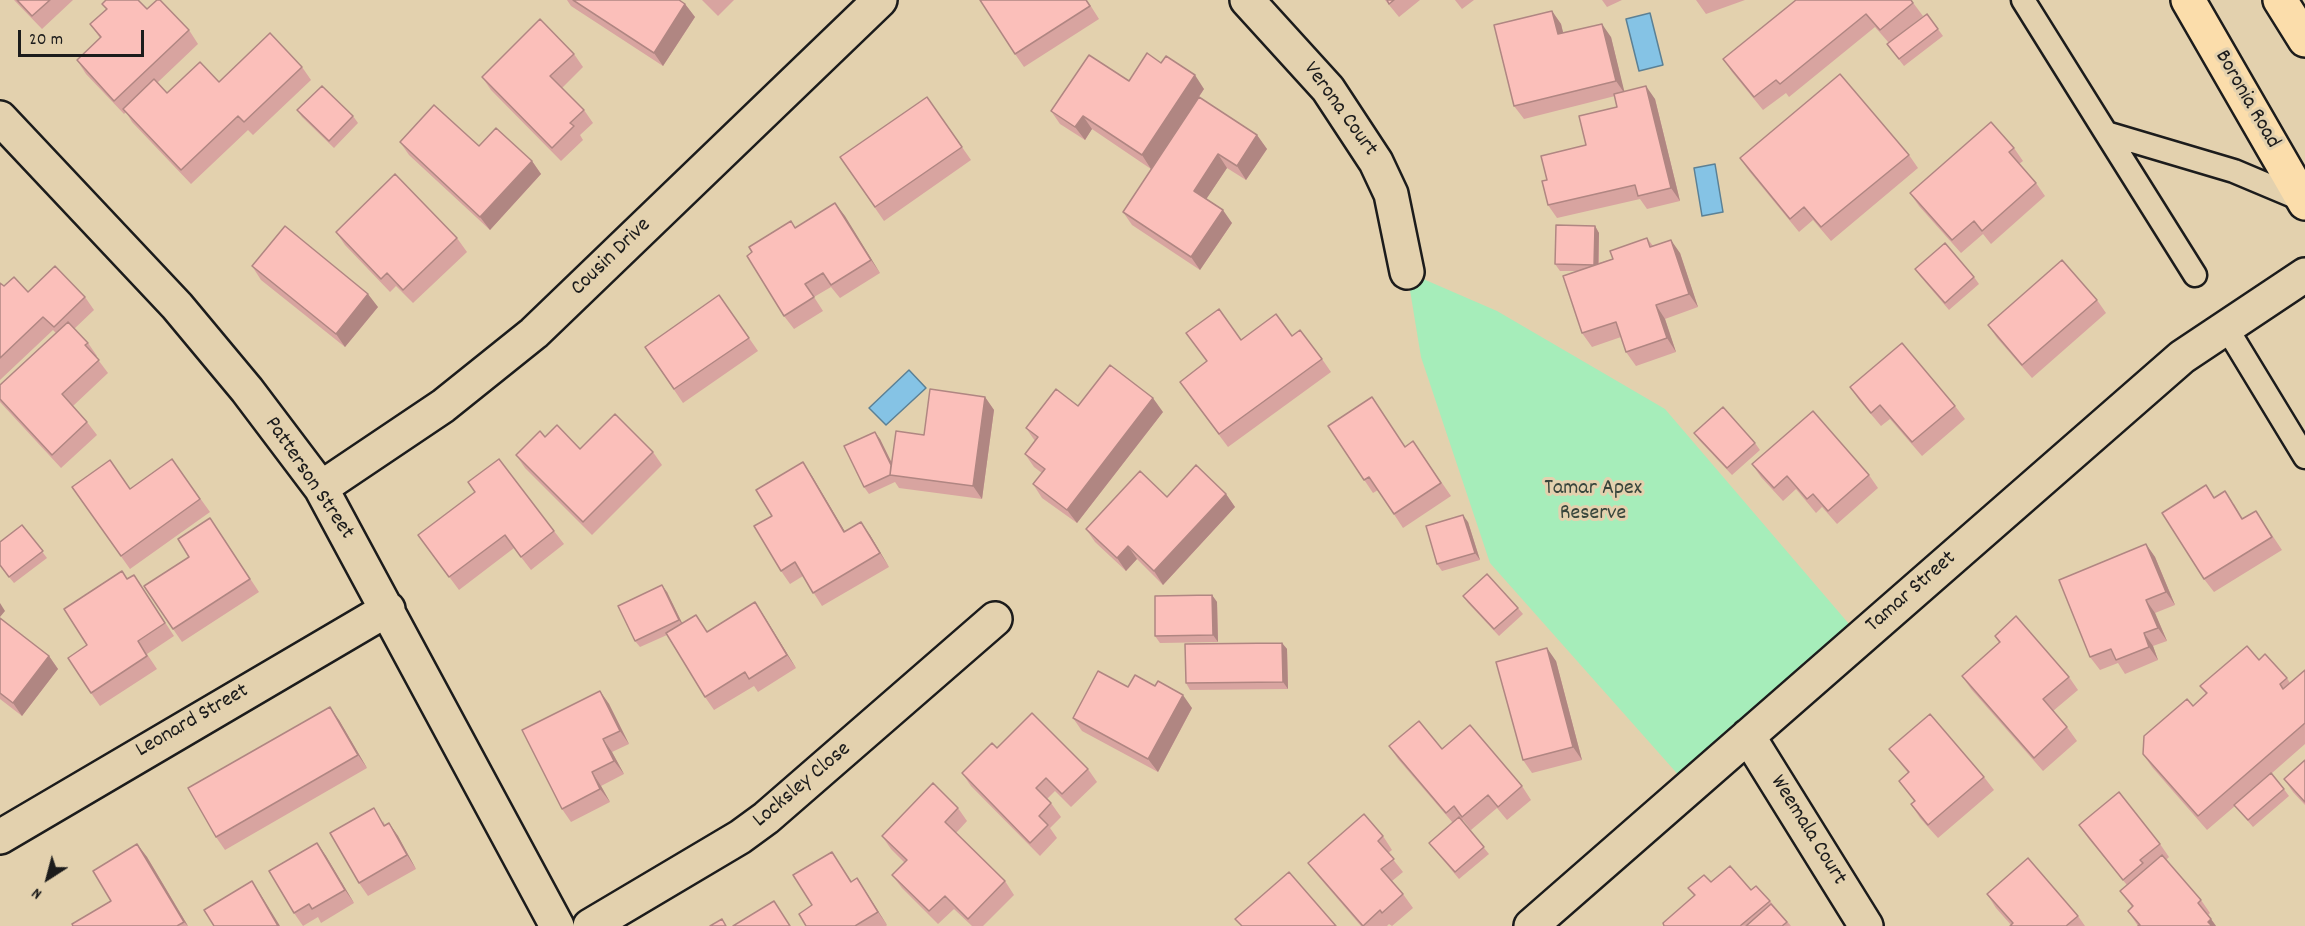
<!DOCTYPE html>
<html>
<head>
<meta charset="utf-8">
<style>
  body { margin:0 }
  #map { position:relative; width:2305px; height:926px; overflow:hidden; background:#e3d1ae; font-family:Dekko,sans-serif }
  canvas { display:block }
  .north { position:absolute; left:18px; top:848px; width:60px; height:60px; -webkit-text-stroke:4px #e3d1ae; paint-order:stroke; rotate:216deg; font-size:16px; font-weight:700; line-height:24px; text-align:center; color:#1c1c1c }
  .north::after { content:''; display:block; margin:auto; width:21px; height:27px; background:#1c1c1c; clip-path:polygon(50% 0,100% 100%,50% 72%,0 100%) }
  .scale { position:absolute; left:18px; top:30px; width:126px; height:27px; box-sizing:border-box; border:3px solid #1c1c1c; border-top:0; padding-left:8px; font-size:18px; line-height:21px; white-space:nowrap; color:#1c1c1c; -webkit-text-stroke:4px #e3d1ae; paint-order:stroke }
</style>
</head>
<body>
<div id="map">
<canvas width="2305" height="926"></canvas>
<div class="north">N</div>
<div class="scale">20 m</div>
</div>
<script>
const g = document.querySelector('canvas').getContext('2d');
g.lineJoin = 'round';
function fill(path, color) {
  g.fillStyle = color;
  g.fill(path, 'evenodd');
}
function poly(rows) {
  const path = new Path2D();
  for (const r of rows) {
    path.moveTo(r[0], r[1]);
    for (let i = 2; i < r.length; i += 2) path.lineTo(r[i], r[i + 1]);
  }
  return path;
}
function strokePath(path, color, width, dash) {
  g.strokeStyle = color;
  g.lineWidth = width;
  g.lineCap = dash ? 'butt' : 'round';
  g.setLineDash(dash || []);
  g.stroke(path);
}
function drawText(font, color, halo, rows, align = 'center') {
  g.font = font + ' Dekko,sans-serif';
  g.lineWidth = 6;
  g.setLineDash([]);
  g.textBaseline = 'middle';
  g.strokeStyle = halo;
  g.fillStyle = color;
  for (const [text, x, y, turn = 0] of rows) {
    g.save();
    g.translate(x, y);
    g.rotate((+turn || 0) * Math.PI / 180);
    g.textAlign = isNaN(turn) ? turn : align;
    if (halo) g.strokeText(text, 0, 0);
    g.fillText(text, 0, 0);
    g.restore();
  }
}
fill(poly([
  [1407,272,1497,311,1665,409,1861,638,1690,788,1490,563,1421,357]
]), '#a6edba');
const water = poly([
  [1650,13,1663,65,1639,71,1626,19,1650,13],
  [1715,164,1723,212,1702,216,1694,168,1715,164],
  [909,370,926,388,886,425,869,408,909,370]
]);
fill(water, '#85c3e5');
strokePath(water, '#5b8095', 1.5);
const lane = poly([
  [2023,0,2106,133,2234,171,2303,200],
  [2106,133,2195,275],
  [2226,327,2305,457]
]);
const street = poly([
  [1247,0,1328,89,1376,162,1391,194,1407,272],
  [0,118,177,306,247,390,321,488,557,926],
  [321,488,443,406,534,333,880,0],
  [1748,736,1866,926],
  [0,837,388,609],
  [590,926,740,837,766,818,995,619],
  [1531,926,2182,357,2305,275]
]);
const primary = poly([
  [2188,0,2305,203],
  [2280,0,2305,40]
]);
strokePath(lane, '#1c1c1c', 27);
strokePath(street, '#1c1c1c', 38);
strokePath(primary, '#1c1c1c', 38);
strokePath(lane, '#e3d1ae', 22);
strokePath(street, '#e3d1ae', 33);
strokePath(primary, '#fbddab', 33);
fill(poly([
  [14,0,73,0,42,29],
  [567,0,679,0,685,4,695,17,663,66,571,6],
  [702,0,734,0,718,16],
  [1087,0,1099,19,1024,67,1015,54],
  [1385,0,1420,0,1399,17],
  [1455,0,1474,0,1462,9],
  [1602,0,1622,0,1607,7],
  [1696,0,1745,0,1706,14],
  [1911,0,1923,16,1904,31,1927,14,1943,36,1904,66,1887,44,1889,43,1875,27,1789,97,1786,93,1763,110,1732,72,1723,59],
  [102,4,147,9,189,30,198,44,157,83,167,93,219,82,302,67,311,80,253,135,248,130,191,184,132,122,126,112,124,114,86,74,77,60,100,38,90,24,106,9],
  [1552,11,1561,24,1563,33,1611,37,1624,92,1655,99,1680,201,1647,209,1640,199,1557,218,1548,205,1547,180,1586,145,1617,107,1615,96,1524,119,1514,106],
  [574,54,583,67,562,88,584,110,593,123,580,135,583,140,561,161,491,90,482,77],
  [1161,63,1204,89,1151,169,1092,129,1085,140,1060,124,1051,111,1129,81],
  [927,97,971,160,884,221,840,157],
  [1199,97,1257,135,1267,149,1246,180,1227,168,1206,199,1232,223,1200,270,1132,225,1123,212],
  [297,110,353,116,358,123,334,148,302,117],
  [400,142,479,146,532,161,541,174,490,230,409,155],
  [2014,148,2023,161,2019,164,2036,183,2045,196,1991,244,1983,234,1961,253,1919,206,1910,193],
  [1909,155,1918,168,1831,241,1813,220,1799,232,1749,171,1740,158],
  [835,203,880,273,840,298,831,287,814,297,823,311,794,329,784,316,791,221,796,228],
  [1595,226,1599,233,1599,263,1613,259,1647,238,1653,246,1680,253,1698,307,1665,319,1676,352,1636,366,1626,352,1621,337,1592,347,1582,333,1575,271,1560,271,1555,264],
  [336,232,457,238,467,252,413,303,396,286,390,292,345,245],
  [252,266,378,307,345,347,261,280],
  [1915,269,1974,277,1979,284,1949,310,1920,276],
  [0,283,4,286,28,292,85,297,94,310,74,329,88,343,97,356,96,357,108,373,73,406,87,422,97,435,61,468,0,402,0,385,56,333,53,330,0,380],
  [719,295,758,351,683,403,645,347],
  [2097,300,2106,313,2032,378,1997,338,1988,325],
  [1186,333,1241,340,1292,336,1322,359,1331,372,1228,447,1189,395,1207,362],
  [1850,387,1955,406,1965,419,1922,456,1890,419,1881,426,1859,400],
  [985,397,994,410,982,499,899,488,895,482,869,494,864,487,880,439,892,463,924,435],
  [1078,406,1163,412,1077,523,1042,498,1033,484,1042,473,1034,467,1025,454,1035,441,1026,428],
  [1328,426,1406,446,1413,441,1451,496,1403,528,1378,490,1373,493],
  [1694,433,1755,443,1760,450,1732,475,1699,440],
  [545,437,580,449,653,452,662,465,592,535,525,468,516,455],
  [172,459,210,512,130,569,72,487,130,489],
  [1752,464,1869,475,1878,488,1837,524,1822,507,1816,513,1796,489,1783,501,1761,477],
  [812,476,845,532,870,535,889,567,822,606,803,576,790,584,781,571,772,516],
  [1226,494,1235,507,1163,585,1137,559,1126,571,1095,542,1086,529],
  [2214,497,2234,504,2243,519,2256,511,2282,550,2214,592,2204,579],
  [210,518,259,592,182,642,173,629,189,557],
  [1468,522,1480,560,1442,571,1437,564],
  [22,525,47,558,14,583,0,566,0,542],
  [554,531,564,544,531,570,514,548,459,590,418,535],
  [2146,544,2155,557,2175,605,2155,613,2167,641,2153,646,2158,660,2125,674,2118,663,2100,670,2090,657],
  [134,575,174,636,147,654,157,669,100,706,91,693,87,645,128,579],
  [667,592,682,623,708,631,764,616,796,668,758,692,754,686,714,710,705,697,667,635,640,647,635,641],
  [1212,595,1217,602,1218,642,1160,643,1155,636],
  [1463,596,1518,608,1523,614,1499,636,1468,603],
  [0,618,49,656,58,669,22,716,0,699],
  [1995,636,2069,677,2078,690,2053,711,2067,727,2077,741,2043,771,1971,689,1962,676,1999,643],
  [1282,643,1287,649,1288,689,1190,690,1186,683],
  [2259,660,2287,678,2290,683,2305,670,2305,744,2272,773,2289,796,2253,827,2235,806,2207,830,2152,767,2143,754,2206,694,2200,686],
  [1556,661,1582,760,1532,773,1523,760],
  [1128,687,1192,708,1158,772,1082,731,1073,718],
  [600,691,609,704,629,744,612,752,624,774,601,786,610,802,571,822,562,809],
  [339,720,367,768,225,850,216,837],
  [1389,746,1442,749,1522,786,1531,800,1507,820,1497,808,1471,830,1463,820,1462,821,1489,854,1459,879,1429,843,1453,823,1398,759],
  [997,748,1088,769,1097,782,1071,807,1055,791,1047,799,1051,803,1061,817,1050,828,1057,838,1040,856,971,786,962,773],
  [1889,749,1984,777,1994,790,1938,838,1920,818,1911,804,1914,801,1899,781,1908,773],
  [2305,760,2305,805,2293,792,2284,779],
  [958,808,967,821,956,833,1005,881,1014,895,983,926,972,926,954,909,938,924,902,888,892,875,905,863,891,849,882,836],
  [383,821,385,825,389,823,398,836,416,869,368,896,359,883],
  [2079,825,2160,844,2169,857,2166,860,2201,900,2210,913,2208,915,2216,926,2138,926,2128,911,2132,907,2120,891,2127,885,2088,838],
  [1383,836,1392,850,1388,853,1403,872,1392,881,1403,894,1413,908,1392,926,1389,924,1387,926,1361,926,1318,876,1308,863],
  [317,843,326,856,354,903,321,923,318,917,303,926,294,913],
  [137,844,147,857,188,926,73,926,111,901],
  [832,852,852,882,857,878,887,925,886,926,806,926,812,905],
  [1711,882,1751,890,1770,901,1791,926,1664,926,1694,896,1688,888],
  [1987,894,2078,916,2085,926,2010,926,2011,925,1996,908]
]), '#d8a4a0');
fill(poly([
  [685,4,695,17,663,66,654,53],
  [1552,11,1561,24,1567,48,1558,34],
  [1602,24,1611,37,1625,94,1616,81],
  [1195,75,1204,89,1151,169,1142,155],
  [1646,86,1655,99,1680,201,1671,188],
  [1083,116,1092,129,1085,140,1075,127],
  [1257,135,1267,149,1246,180,1237,166],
  [1218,154,1227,168,1203,204,1194,191],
  [532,161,541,174,490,230,480,217],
  [835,203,845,216,880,273,871,260],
  [1223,210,1232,223,1200,270,1191,257],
  [1595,226,1599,233,1598,272,1594,265],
  [1671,240,1680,253,1698,307,1689,294],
  [368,294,378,307,345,347,336,334],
  [1656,305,1665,319,1676,352,1667,338],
  [985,397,994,410,982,499,973,486],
  [1153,398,1163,412,1077,523,1067,510],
  [875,432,880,439,898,476,897,476],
  [803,462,812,476,853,545,844,532],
  [1226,494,1235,507,1163,585,1154,571],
  [1463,515,1468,522,1480,560,1475,553],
  [861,522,870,535,889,567,880,553],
  [2146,544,2155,557,2175,605,2166,592],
  [1128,546,1137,559,1126,571,1117,558],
  [662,585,667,592,684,627,679,620],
  [1212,595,1217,602,1218,642,1213,635],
  [2146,600,2155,613,2167,641,2158,628],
  [755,602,764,616,796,668,787,655],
  [0,603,5,611,0,617],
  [2144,633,2153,646,2158,660,2149,647],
  [1282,643,1287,649,1288,689,1283,682],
  [1547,648,1556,661,1582,760,1573,747],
  [49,656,58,669,22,716,13,703],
  [600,691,609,704,629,744,620,731],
  [1183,695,1192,708,1158,772,1148,759],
  [330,707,339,720,367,768,358,755],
  [603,739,612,752,624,774,614,761],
  [592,772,601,786,610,802,600,789],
  [389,823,398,836,416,869,407,855],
  [317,843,326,856,354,903,345,890],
  [137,844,147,857,188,926,184,922],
  [857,878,866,892,887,925,878,912],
  [252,881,261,895,280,926,278,926],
  [2211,919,2216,926,2211,926,2208,922]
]), '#b08682');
const building = poly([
  [17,0,50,0,32,16,17,0],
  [106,0,138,0,147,9,157,0,160,0,189,30,114,101,77,60,101,37,90,24,107,9,102,4,106,0],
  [573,0,679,0,685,4,654,53,573,0],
  [980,0,1086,0,1090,6,1015,54,980,0],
  [1387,0,1394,0,1389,4,1387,0],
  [1796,0,1911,0,1913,3,1880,30,1866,14,1780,84,1776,80,1754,97,1723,59,1796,0],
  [1552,11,1558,34,1602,24,1616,81,1514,106,1494,25,1552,11],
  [1927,14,1938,29,1899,59,1887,44,1927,14],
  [540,19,574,54,550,76,584,110,570,123,574,126,552,148,482,77,540,19],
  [270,33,302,67,244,122,238,116,181,170,123,109,154,79,167,93,200,62,219,82,270,33],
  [1147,53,1161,63,1166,56,1195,75,1142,155,1083,116,1075,127,1051,111,1089,55,1129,81,1147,53],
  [1840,74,1909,155,1821,227,1804,207,1790,219,1740,158,1840,74],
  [322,86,353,116,329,141,297,110,322,86],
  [1646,86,1671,188,1638,196,1635,185,1548,205,1542,181,1547,180,1541,156,1586,145,1579,116,1617,107,1614,94,1646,86],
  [927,97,962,147,875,207,840,157,927,97],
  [1199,97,1257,135,1237,166,1218,154,1194,191,1223,210,1191,257,1123,212,1199,97],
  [434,105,479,146,496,128,532,161,480,217,400,142,434,105],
  [1991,122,2014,148,2009,152,2036,183,1982,231,1974,221,1952,240,1910,193,1991,122],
  [395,174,457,238,403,290,387,273,381,279,336,232,395,174],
  [835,203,871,260,831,285,823,273,805,284,814,297,784,316,747,256,752,252,749,247,791,221,795,228,835,203],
  [1556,225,1595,226,1594,265,1555,264,1556,225],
  [285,226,368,294,336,334,252,266,285,226],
  [1647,238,1650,247,1671,240,1689,294,1656,305,1667,338,1626,352,1616,322,1582,333,1563,276,1613,259,1610,251,1647,238],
  [1945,243,1974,277,1945,303,1915,269,1945,243],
  [2062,260,2097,300,2022,365,1988,325,2062,260],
  [55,266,85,297,54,327,43,317,0,358,0,283,4,286,14,277,28,292,55,266],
  [719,295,749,338,674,389,645,347,719,295],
  [1219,309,1241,340,1276,314,1292,336,1300,330,1322,359,1219,434,1180,382,1207,361,1186,333,1219,309],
  [68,322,88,343,85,345,99,360,62,394,87,422,52,455,0,399,0,385,68,322],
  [1902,343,1955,406,1912,442,1880,405,1871,413,1850,387,1902,343],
  [1110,365,1153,398,1067,510,1033,484,1045,469,1025,454,1038,437,1026,428,1056,389,1078,406,1110,365],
  [930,389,985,397,973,486,890,475,896,431,924,435,930,389],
  [1372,397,1405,447,1413,441,1441,483,1394,514,1369,477,1364,480,1328,426,1372,397],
  [1723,407,1755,443,1727,468,1694,433,1723,407],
  [1813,411,1869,475,1828,511,1813,494,1807,499,1787,476,1774,488,1752,464,1813,411],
  [615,414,653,452,583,522,516,455,540,431,545,437,557,425,580,449,615,414],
  [875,432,891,465,890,475,864,487,844,446,875,432],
  [172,459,200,499,121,556,72,487,110,460,130,489,172,459],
  [499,459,554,531,521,557,505,535,449,577,418,535,475,492,468,482,499,459],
  [803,462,844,532,861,522,880,553,813,593,795,562,781,571,754,526,772,516,756,490,803,462],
  [1196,465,1226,494,1154,571,1128,546,1117,558,1086,529,1140,471,1167,497,1196,465],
  [2206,485,2214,498,2225,491,2242,519,2256,511,2272,537,2204,579,2162,513,2206,485],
  [1463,515,1475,553,1437,564,1426,526,1463,515],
  [210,518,250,579,173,629,144,586,189,557,178,539,210,518],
  [22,525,43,551,9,577,0,565,0,542,22,525],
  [2146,544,2166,592,2146,600,2158,628,2144,633,2149,647,2116,660,2111,649,2090,657,2059,580,2146,544],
  [122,571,127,579,134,575,165,623,138,641,147,656,91,693,68,658,87,645,64,609,122,571],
  [1487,574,1518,608,1494,629,1463,596,1487,574],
  [662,585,679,620,635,641,618,606,662,585],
  [1212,595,1213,635,1155,636,1155,596,1212,595],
  [755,602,787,655,749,679,745,672,705,697,666,633,696,615,707,632,755,602],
  [2016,616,2069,677,2043,699,2067,727,2034,758,1962,676,2000,642,1995,636,2016,616],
  [0,618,49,656,13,703,0,693,0,618],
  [1282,643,1283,682,1186,683,1185,644,1282,643],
  [2247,646,2259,660,2265,654,2287,678,2280,684,2283,689,2305,670,2305,723,2198,816,2143,754,2144,736,2187,699,2193,706,2207,693,2200,686,2247,646],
  [1547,648,1573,747,1523,760,1496,662,1547,648],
  [1098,671,1128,687,1135,675,1155,686,1158,681,1183,695,1148,759,1073,718,1098,671],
  [600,691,620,731,603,739,614,761,592,772,600,789,562,809,522,730,600,691],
  [330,707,358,755,216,837,188,788,330,707],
  [1032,713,1088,769,1062,794,1046,778,1036,788,1051,803,1039,816,1048,825,1030,843,962,773,992,743,997,748,1032,713],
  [1930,714,1984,777,1928,825,1911,804,1915,801,1899,781,1909,772,1889,749,1930,714],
  [1419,721,1442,749,1470,725,1522,786,1498,807,1488,795,1462,817,1454,806,1446,813,1389,746,1419,721],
  [2305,760,2305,802,2284,779,2305,760],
  [2271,773,2284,789,2248,820,2234,805,2271,773],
  [933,783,958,808,945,822,1005,881,968,919,945,896,929,911,892,875,907,860,882,836,933,783],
  [2119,792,2160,844,2140,860,2143,863,2123,880,2079,825,2119,792],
  [374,808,384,826,389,823,407,855,359,883,330,833,374,808],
  [1364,814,1383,836,1378,841,1394,859,1381,869,1403,894,1382,913,1380,910,1363,926,1308,863,1364,814],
  [1459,817,1484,847,1455,872,1429,843,1459,817],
  [317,843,345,890,312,909,309,904,294,913,269,871,317,843],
  [137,844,184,922,177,926,73,926,72,924,111,901,93,871,137,844],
  [832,852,851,882,857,878,878,912,855,926,806,926,799,914,812,905,793,875,832,852],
  [2162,855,2201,900,2198,903,2211,919,2208,922,2212,926,2138,926,2140,925,2128,911,2133,906,2120,891,2162,855],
  [2028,858,2078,916,2066,926,2010,926,2013,923,1987,894,2028,858],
  [1730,866,1751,890,1756,886,1770,901,1740,926,1664,926,1663,923,1695,895,1688,888,1704,875,1711,882,1730,866],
  [1289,872,1336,926,1242,926,1235,919,1289,872],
  [252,881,278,926,214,926,204,910,252,881],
  [774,901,790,926,733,926,774,901],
  [1771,904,1787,922,1782,926,1746,926,1771,904],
  [722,919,726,926,710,926,722,919]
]);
fill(building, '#fbbfba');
strokePath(building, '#b08682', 1.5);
drawText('22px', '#1c1c1c', '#e3d1ae', [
  ["Boronia Road",2246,100,60],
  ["Verona Court",1339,110,54],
  ["Cousin Drive",612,258,-44],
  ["Patterson Street",308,479,56],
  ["Tamar Street",1912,593,-41],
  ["Leonard Street",193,722,-30],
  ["Locksley Close",803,786,-40],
  ["Weemala Court",1807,831,58]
]);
drawText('22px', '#38463c', '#e3d1ae', [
  ["Tamar Apex",1593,490],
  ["Reserve",1593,515]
]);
</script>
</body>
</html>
